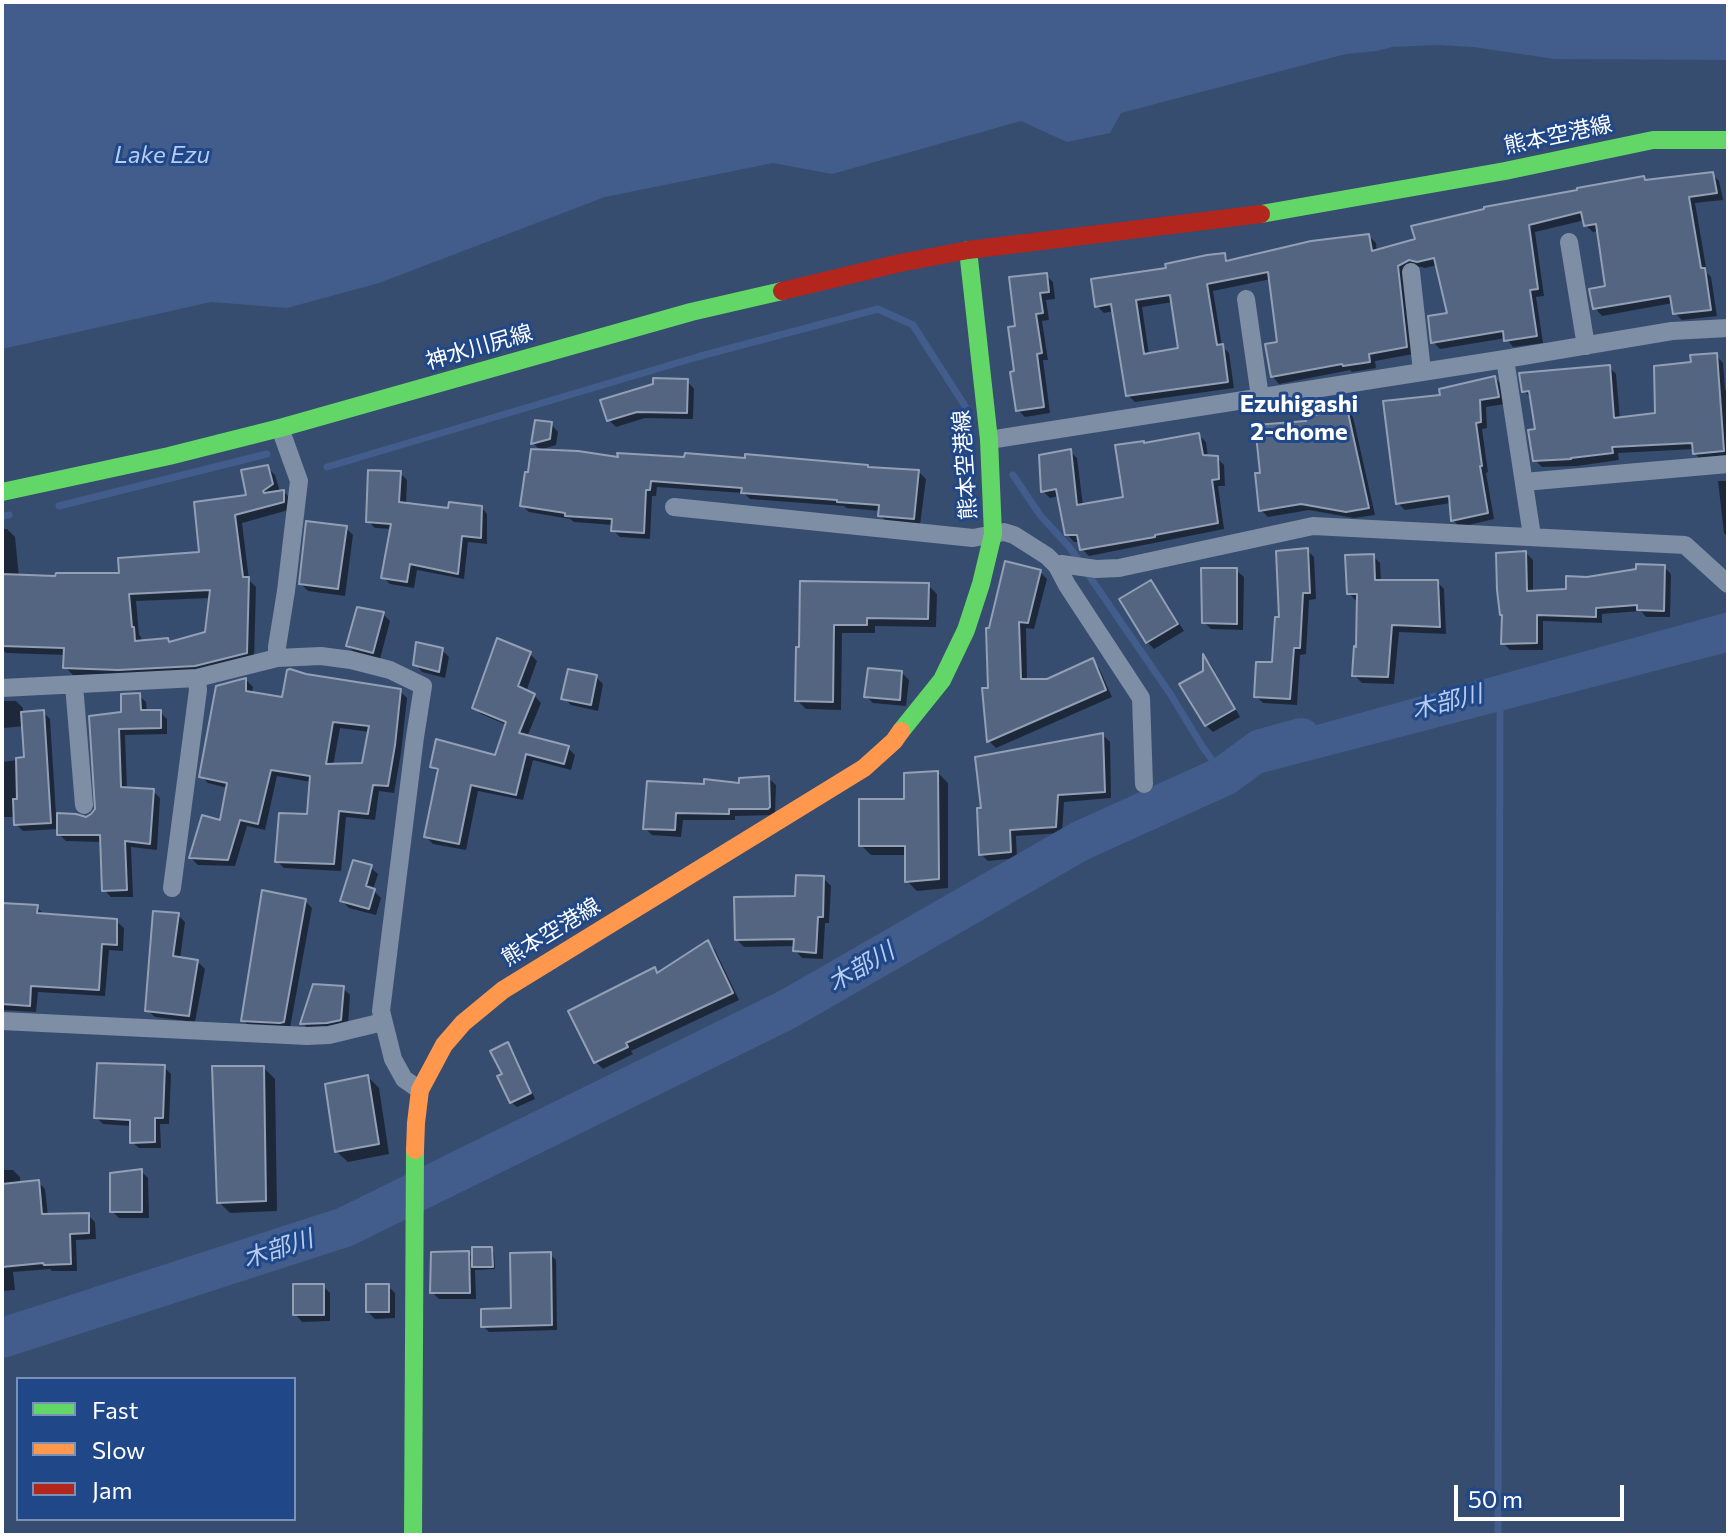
<!DOCTYPE html>
<html>
<head>
<meta charset="utf-8">
<style>
  body { margin:0 }
  #map { position:relative; width:1730px; height:1537px; overflow:hidden; background:#374d70; font-family:Commissioner,sans-serif }
  canvas { display:block }
  .frame { position:absolute; inset:0; border:4px solid #fff; pointer-events:none }
  .legend { position:absolute; left:16px; top:1377px; width:280px; height:144px; box-sizing:border-box; background:#204787; border:2px solid #7991b7; margin:0; padding:10px 14px; list-style:none; font-size:24px; color:#fff }
  .legend li { display:flex; align-items:center; gap:16px; height:40px }
  .legend b { width:40px; border:2px solid #7991b7 }
  .scale { position:absolute; left:1454px; top:1485px; width:170px; height:36px; box-sizing:border-box; border:4px solid #fff; border-top:0; padding-left:10px; font-size:24px; line-height:28px; white-space:nowrap; color:#fff; -webkit-text-stroke:6px #204787; paint-order:stroke }
</style>
</head>
<body>
<div id="map">
<canvas width="1730" height="1537"></canvas>
<div class="frame"></div>
<ul class="legend">
<li><b style="height:10px;background:#63d668"></b>Fast</li>
<li><b style="height:10px;background:#ff974d"></b>Slow</li>
<li><b style="height:10px;background:#b3261e"></b>Jam</li>
</ul>
<div class="scale">50 m</div>
</div>
<script>
const g = document.querySelector('canvas').getContext('2d');
g.lineJoin = 'round';
function fill(path, color) {
  g.fillStyle = color;
  g.fill(path, 'evenodd');
}
function poly(rows) {
  const path = new Path2D();
  for (const r of rows) {
    path.moveTo(r[0], r[1]);
    for (let i = 2; i < r.length; i += 2) path.lineTo(r[i], r[i + 1]);
  }
  return path;
}
function strokePath(path, color, width, dash) {
  g.strokeStyle = color;
  g.lineWidth = width;
  g.lineCap = dash ? 'butt' : 'round';
  g.setLineDash(dash || []);
  g.stroke(path);
}
function drawText(font, color, halo, rows, align = 'center') {
  g.font = font + ' Commissioner,"Noto Sans JP",sans-serif';
  g.lineWidth = 6;
  g.setLineDash([]);
  g.textBaseline = 'middle';
  g.strokeStyle = halo;
  g.fillStyle = color;
  for (const [text, x, y, turn = 0] of rows) {
    g.save();
    g.translate(x, y);
    g.rotate((+turn || 0) * Math.PI / 180);
    g.textAlign = isNaN(turn) ? turn : align;
    if (halo) g.strokeText(text, 0, 0);
    g.fillText(text, 0, 0);
    g.restore();
  }
}
fill(poly([
  [2,2,1728,2,1728,60,1555,59,1473,47,1439,45,1392,47,1377,51,1346,54,1121,113,1110,133,1067,142,1021,121,832,174,773,163,605,197,379,283,287,308,211,302,2,349],
  [1728,612,1728,652,1262,773,1247,744]
]), '#425c8b');
fill(poly([
  [1712,174,1719,181,1723,200,1695,203,1707,273,1711,277,1717,316,1682,320,1675,313,1673,303,1602,316,1595,308,1607,288,1599,231,1593,232,1585,225,1585,220,1535,232,1544,296,1536,297,1543,343,1513,347,1506,338,1440,349,1433,342,1449,315,1438,265,1425,268,1417,266,1413,354,1375,361,1376,368,1352,372,1350,370,1279,384,1272,376,1279,343,1271,279,1213,291,1222,346,1229,353,1234,388,1135,402,1128,395,1114,311,1104,313,1097,306,1168,270,1224,255,1231,262,1369,236,1376,243,1377,252,1643,178,1647,182],
  [1173,302,1181,350,1149,355,1142,307],
  [1046,275,1053,282,1055,299,1046,300,1049,320,1042,321,1048,360,1043,360,1050,413,1025,417,1018,410,1017,327],
  [1716,355,1723,363,1725,390,1728,389,1728,458,1702,461,1695,454,1695,449,1618,453,1619,460,1577,466,1542,467,1535,460,1537,431,1532,399,1524,391,1609,367,1616,374,1620,420,1657,415,1693,364],
  [1495,378,1502,385,1505,404,1486,407,1487,428,1482,429,1488,472,1486,473,1494,519,1460,527,1453,520,1451,503,1405,510,1398,503,1442,396],
  [687,381,694,389,693,419,645,418,616,427,609,420,655,385],
  [1346,410,1353,417,1375,515,1354,518,1309,510,1268,517,1261,510,1262,474,1308,422],
  [536,422,551,424,558,432,556,445,540,450,534,444],
  [1199,435,1206,442,1208,457,1217,458,1224,465,1225,486,1218,486,1224,529,1089,556,1082,549,1080,542,1074,542,1067,534,1059,496,1050,498,1043,491,1070,451,1077,458,1083,506,1126,498,1145,445],
  [621,460,919,472,926,479,920,525,887,522,880,515,880,511,846,508,844,506,750,499,744,493,657,487,656,496,652,496,650,539,620,537,613,530,613,525,574,522,570,519,529,512,522,505],
  [267,467,275,475,280,492,284,492,292,500,292,509,242,523,249,580,256,587,254,661,204,673,73,675,65,667,66,655,6,653,2,649,2,529,7,529,15,537,19,577,57,578,121,575,201,553,248,497],
  [211,598,207,634,171,643,168,640,142,642,141,637,139,635,136,601],
  [400,473,407,480,406,505,450,510,481,507,487,514,487,544,468,542,464,579,417,570,414,588,390,584,383,577,392,529,375,528,368,521],
  [1718,481,1728,481,1728,537,1724,533],
  [346,528,353,535,345,596,308,591,301,584],
  [1307,550,1314,557,1316,599,1309,600,1306,654,1300,655,1297,705,1263,703,1256,696,1274,664,1281,619],
  [1526,553,1533,560,1533,593,1568,591,1588,579,1664,567,1671,574,1670,617,1646,617,1641,611,1602,614,1602,623,1543,621,1543,650,1510,650,1503,643],
  [1373,556,1380,563,1381,582,1437,582,1444,589,1446,634,1399,632,1394,684,1362,683,1354,675,1358,649,1359,601,1356,601,1349,593],
  [1236,570,1244,577,1243,630,1211,629,1204,622],
  [1040,572,1047,579,1034,629,1026,628,1027,681,1047,681,1092,661,1099,668,1112,697,996,748,989,741,984,690,990,690],
  [802,583,928,585,937,594,936,627,875,626,875,633,842,633,841,710,806,709,797,700,801,649],
  [1151,583,1158,590,1184,631,1154,649,1147,642],
  [383,614,390,621,380,659,355,653,348,646],
  [442,650,449,657,445,678,422,672,415,664],
  [530,654,537,661,526,692,534,695,541,703,527,737,568,748,575,755,571,770,533,760,523,800,478,791,466,850,433,844,426,837,439,774,432,767,497,757,507,725,481,714,474,707],
  [1205,659,1210,663,1240,717,1213,732,1206,725],
  [902,673,909,680,906,706,873,703,866,696],
  [596,677,603,684,598,711,571,705,564,698],
  [246,680,253,687,252,694,283,699,400,691,407,698,401,753,394,793,379,791,375,820,346,817,341,871,284,868,277,861,309,816,311,782,277,776,265,830,247,826,235,866,198,865,191,858,221,822,228,788,208,783,201,776],
  [340,728,370,732,364,765,333,766],
  [139,695,146,702,147,712,160,712,167,719,167,734,125,735,127,790,153,791,160,798,157,850,131,847,133,897,111,897,104,890,102,842,66,841,59,834,59,829,23,831,16,824,15,817,2,817,2,762,26,759,24,726,4,728,2,726,2,701,16,701,23,708,23,714,43,712,50,719,56,815,76,816,84,819,96,812,123,714],
  [1103,735,1110,742,1111,798,1064,802,1062,833,1016,836,1017,858,988,861,981,854],
  [938,773,948,783,948,888,917,891,907,881,907,855,871,855,861,845],
  [768,778,776,785,775,815,735,816,735,820,683,820,681,837,652,835,645,828,649,783,741,785],
  [370,867,378,874,373,890,381,898,376,915,349,908,342,901],
  [823,878,831,886,829,923,825,923,823,959,802,958,795,950,796,946,744,947,737,940],
  [305,901,312,908,290,1028,250,1027,243,1020],
  [2,905,37,907,44,914,116,921,124,928,123,951,109,950,105,996,38,992,36,1012,2,1010],
  [178,915,185,922,180,959,198,962,205,969,195,1022,155,1017,147,1010],
  [708,943,715,950,739,1000,631,1051,633,1054,603,1069,596,1062,654,970,659,974],
  [343,988,350,995,348,1026,309,1030,303,1023],
  [507,1044,513,1050,535,1099,517,1107,511,1102,504,1075],
  [164,1067,171,1074,169,1124,160,1124,161,1148,139,1148,132,1142,132,1126,103,1124,96,1117],
  [264,1068,275,1079,277,1211,230,1213,219,1202],
  [368,1077,379,1088,389,1154,348,1162,336,1151],
  [2,1170,13,1170,20,1177,20,1184,38,1182,45,1189,48,1216,88,1215,95,1222,96,1239,76,1240,77,1271,52,1271,50,1269,13,1272,15,1290,2,1291],
  [141,1171,148,1178,149,1218,119,1218,112,1211],
  [491,1249,494,1252,495,1269,475,1270,476,1299,439,1299,432,1292,468,1253,474,1259],
  [550,1254,556,1260,557,1330,489,1332,483,1326,513,1310],
  [323,1286,330,1293,330,1321,302,1322,295,1314],
  [388,1286,395,1293,395,1318,375,1319,368,1312]
]), '#0007');
strokePath(poly([
  [327,467,697,357,878,309,913,325,965,406],
  [1013,475,1040,515,1070,548,1171,695,1202,746,1224,776],
  [59,506,267,454],
  [2,516,9,515],
  [1498,1535,1500,704]
]), '#425c8b', 7);
strokePath(poly([
  [2,1338,345,1227,788,1009,1080,841,1224,776,1261,749,1301,738]
]), '#425c8b', 40);
const building = poly([
  [1713,172,1717,193,1689,197,1701,268,1705,268,1711,310,1673,314,1670,296,1593,309,1589,289,1605,286,1596,224,1584,226,1581,212,1529,225,1538,289,1530,290,1537,336,1504,341,1503,331,1431,343,1428,316,1447,313,1434,258,1417,262,1409,260,1398,266,1407,347,1369,354,1370,362,1343,366,1342,364,1271,377,1265,344,1277,342,1268,272,1207,284,1217,345,1223,344,1228,382,1126,396,1111,304,1095,307,1091,279,1166,268,1165,264,1207,255,1225,253,1226,261,1311,241,1369,234,1372,251,1415,239,1411,226,1484,209,1484,207,1577,190,1577,188,1644,176,1645,180,1713,172],
  [1170,295,1178,348,1144,354,1136,300,1170,295],
  [1047,273,1049,292,1040,293,1043,313,1036,314,1042,353,1037,354,1044,407,1016,411,1010,372,1014,371,1008,327,1015,326,1009,277,1047,273],
  [1717,353,1724,451,1693,454,1692,443,1612,447,1613,453,1571,458,1571,459,1533,461,1528,430,1535,429,1529,391,1522,392,1519,373,1610,365,1614,418,1655,413,1654,366,1691,362,1690,355,1717,353],
  [1495,376,1499,397,1480,400,1481,422,1476,423,1482,466,1480,466,1488,513,1451,521,1449,496,1396,504,1383,401,1440,395,1439,389,1495,376],
  [653,378,688,379,687,413,637,412,607,421,600,400,653,384,653,378],
  [1347,408,1369,508,1346,512,1301,504,1259,511,1255,473,1260,473,1255,425,1306,421,1305,417,1347,408],
  [535,420,552,422,550,439,531,444,535,420],
  [1199,433,1203,455,1218,456,1219,479,1212,480,1218,523,1155,535,1155,537,1080,550,1077,535,1065,535,1056,489,1041,492,1039,455,1071,449,1077,505,1123,497,1115,445,1144,441,1144,443,1199,433],
  [531,449,578,451,618,457,617,453,684,457,685,453,745,458,745,454,868,465,868,467,919,470,914,519,878,516,879,505,837,502,837,500,741,493,742,488,651,481,650,490,646,490,644,533,611,531,612,519,565,516,565,513,520,506,525,472,528,472,531,449],
  [268,465,273,484,263,491,264,493,284,490,284,502,235,515,243,577,249,577,247,653,195,666,118,670,63,668,64,648,2,646,2,574,55,576,56,573,119,573,118,558,199,552,194,502,246,495,241,470,268,465],
  [210,590,205,632,169,642,168,638,135,641,134,627,132,627,129,594,210,590],
  [368,470,401,471,399,502,448,508,449,502,482,506,481,538,462,536,458,574,410,564,407,582,381,578,391,524,366,522,368,470],
  [306,521,347,526,338,589,299,584,306,521],
  [1308,548,1310,593,1303,593,1300,648,1294,648,1290,699,1254,697,1256,662,1272,662,1275,617,1279,617,1276,551,1308,548],
  [1526,551,1527,591,1566,589,1566,576,1587,577,1636,569,1636,564,1665,565,1664,611,1637,610,1637,605,1596,608,1596,617,1537,615,1537,643,1501,644,1502,615,1500,615,1497,590,1496,553,1526,551],
  [1374,554,1375,580,1438,580,1440,627,1392,625,1388,677,1352,676,1354,646,1356,647,1357,594,1347,594,1345,555,1374,554],
  [1005,561,1041,570,1028,623,1019,622,1021,679,1047,679,1093,658,1106,690,987,742,982,688,988,688,986,628,989,628,1005,561],
  [1201,568,1237,568,1237,624,1202,623,1201,568],
  [1151,580,1178,624,1146,643,1119,599,1151,580],
  [800,581,929,583,928,619,867,618,867,625,834,625,833,702,795,701,796,647,799,647,800,581],
  [357,607,384,612,373,653,346,646,357,607],
  [497,638,531,652,518,686,535,694,519,733,569,746,564,764,526,754,516,795,471,785,459,844,424,837,438,769,430,767,436,739,495,755,506,722,472,708,497,638],
  [416,642,443,648,439,672,413,665,416,642],
  [1203,654,1235,709,1205,726,1179,684,1203,671,1203,654],
  [868,668,902,671,900,700,864,697,868,668],
  [290,669,306,674,401,689,395,745,388,786,373,785,368,814,339,811,334,864,275,862,279,813,307,814,310,776,271,770,258,824,240,820,228,860,189,858,202,815,220,820,227,783,199,777,216,686,246,678,246,691,282,697,287,670,290,669],
  [333,722,369,726,362,763,326,764,333,722],
  [568,669,597,675,591,705,561,699,568,669],
  [140,693,141,710,161,710,161,728,119,729,121,787,154,789,150,844,125,841,127,890,102,891,100,835,57,835,57,813,76,814,86,817,91,814,95,809,89,716,121,712,121,694,140,693],
  [44,710,51,823,14,825,13,799,17,799,16,758,24,757,21,712,44,710],
  [1103,733,1105,792,1058,795,1056,827,1010,830,1011,852,979,855,977,808,981,808,975,757,1103,733],
  [938,771,939,879,905,882,905,846,859,846,859,799,904,799,904,773,938,771],
  [769,776,770,807,768,809,729,809,729,814,676,813,675,830,643,829,647,781,704,784,704,779,739,783,739,778,769,776],
  [353,860,372,865,366,886,375,889,369,909,340,901,353,860],
  [796,875,824,876,823,917,818,917,816,953,793,951,794,939,735,940,734,897,795,896,796,875],
  [262,890,306,899,284,1022,280,1023,241,1021,262,890],
  [2,903,38,905,37,913,117,919,117,945,102,944,99,990,31,986,30,1006,2,1004,2,903],
  [153,911,179,913,173,956,198,960,189,1016,145,1011,153,911],
  [708,940,733,993,626,1043,628,1047,594,1063,568,1011,655,967,657,973,708,940],
  [313,984,344,986,341,1020,327,1023,300,1024,313,984],
  [508,1042,531,1093,510,1103,497,1076,502,1074,490,1051,508,1042],
  [97,1063,165,1065,163,1118,155,1118,155,1142,130,1143,130,1120,94,1118,97,1063],
  [212,1066,264,1066,266,1201,217,1203,212,1066],
  [368,1075,379,1144,335,1152,325,1084,368,1075],
  [142,1169,142,1212,110,1212,110,1173,142,1169],
  [39,1180,42,1214,89,1213,89,1233,70,1234,71,1264,44,1265,43,1263,2,1267,2,1184,39,1180],
  [472,1247,492,1247,493,1267,472,1267,472,1247],
  [469,1251,470,1293,430,1293,431,1252,469,1251],
  [551,1252,552,1325,481,1327,481,1309,511,1308,510,1253,551,1252],
  [293,1284,324,1284,324,1315,293,1315,293,1284],
  [366,1284,389,1284,389,1312,366,1312,366,1284]
]);
fill(building, '#536581');
strokePath(building, '#929fb4', 2);
strokePath(poly([
  [1569,242,1586,346],
  [1411,272,1422,371],
  [1246,299,1260,397],
  [1505,359,1532,536],
  [989,440,1505,359,1672,331,1728,328],
  [1524,482,1728,464],
  [674,507,973,538,1004,532,1014,535,1047,556,1057,566,1067,585,1141,698,1144,784],
  [1057,566,1061,564,1096,569,1119,568,1313,526,1685,545,1728,584],
  [277,658,277,647,286,591,299,481,280,428],
  [74,685,84,805],
  [2,688,197,678,277,658,321,656,351,660,390,670,423,686,415,737,381,1011,393,1059,404,1079,420,1090],
  [172,888,198,690,197,678],
  [2,1021,307,1036,329,1035,383,1022]
]), '#7e8ea5', 18);
strokePath(poly([
  [1261,214,1505,171,1653,140,1728,140],
  [2,492,169,456,280,428,691,312,782,291],
  [901,731,942,680,966,630,981,584,993,534,989,440,968,250],
  [413,1535,415,1150]
]), '#63d668', 18);
strokePath(poly([
  [415,1150,416,1123,420,1090,444,1045,463,1023,503,990,864,768,894,741,901,731]
]), '#ff974d', 18);
strokePath(poly([
  [782,291,900,263,968,250,1261,214]
]), '#b3261e', 18);
drawText('22px', '#fff', '#204787', [
  ["熊本空港線",1558,135,-12],
  ["神水川尻線",479,347,-16],
  ["熊本空港線",965,465,-94],
  ["熊本空港線",551,932,-31]
]);
drawText('italic 24px', '#b6cdf1', '#204787', [
  ["Lake Ezu",162,155],
  ["木部川",1447,702,-14],
  ["木部川",861,967,-30],
  ["木部川",278,1249,-18]
]);
drawText('bold 24px', '#fff', '#204787', [
  ["Ezuhigashi",1299,404],
  ["2-chome",1299,432]
]);
</script>
</body>
</html>
